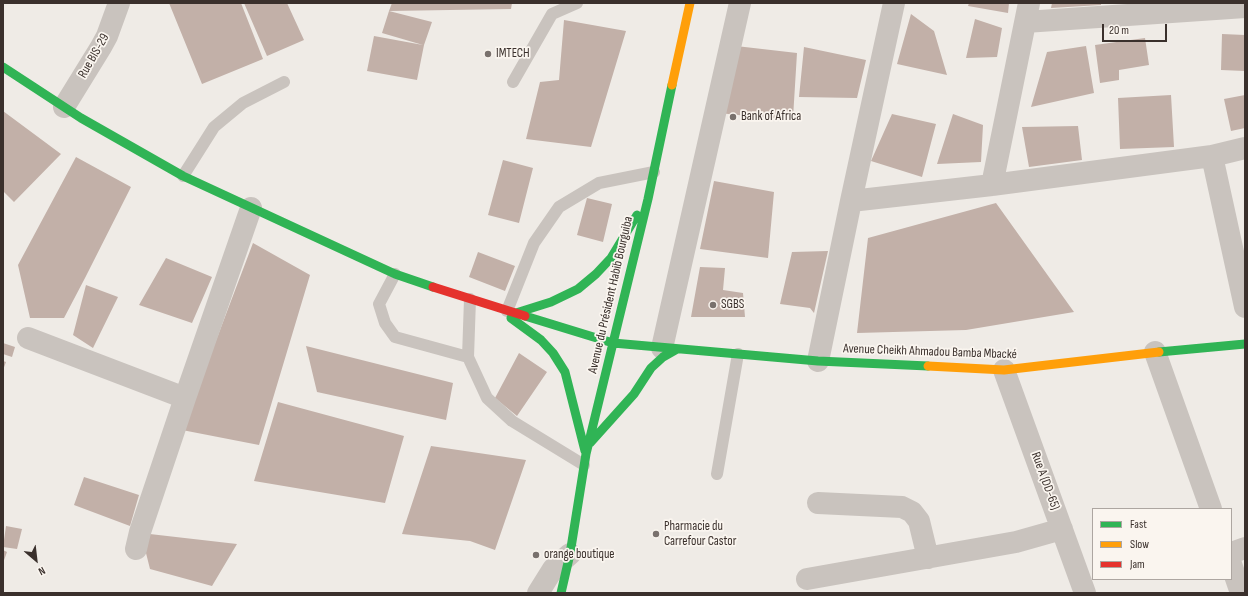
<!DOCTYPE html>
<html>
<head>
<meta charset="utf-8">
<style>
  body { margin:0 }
  #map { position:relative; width:1248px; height:596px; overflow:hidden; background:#efebe6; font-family:"Sofia Sans Condensed",sans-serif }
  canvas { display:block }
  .frame { position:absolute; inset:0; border:4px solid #3a302c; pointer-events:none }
  .legend { position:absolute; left:1092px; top:508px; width:140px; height:72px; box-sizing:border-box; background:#faf5ef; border:1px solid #ada6a1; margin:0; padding:5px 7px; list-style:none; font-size:12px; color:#3a302c }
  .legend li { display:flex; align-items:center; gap:8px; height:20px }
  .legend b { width:20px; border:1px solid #ada6a1 }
  .north { position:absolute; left:16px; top:540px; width:40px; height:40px; -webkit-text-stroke:3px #faf5ef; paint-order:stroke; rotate:152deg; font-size:11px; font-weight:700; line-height:16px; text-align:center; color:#3a302c }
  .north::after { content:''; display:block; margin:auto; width:14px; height:18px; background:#3a302c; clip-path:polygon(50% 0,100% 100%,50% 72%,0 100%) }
  .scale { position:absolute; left:1102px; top:24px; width:65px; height:18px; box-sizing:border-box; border:2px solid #3a302c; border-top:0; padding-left:5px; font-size:12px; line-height:14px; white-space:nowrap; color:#3a302c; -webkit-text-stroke:3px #faf5ef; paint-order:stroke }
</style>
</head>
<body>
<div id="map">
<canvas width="1248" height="596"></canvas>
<div class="frame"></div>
<ul class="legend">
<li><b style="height:5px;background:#30b455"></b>Fast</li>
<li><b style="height:5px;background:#ff9f0a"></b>Slow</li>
<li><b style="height:5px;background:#e5322d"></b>Jam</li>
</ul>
<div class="north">N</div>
<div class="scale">20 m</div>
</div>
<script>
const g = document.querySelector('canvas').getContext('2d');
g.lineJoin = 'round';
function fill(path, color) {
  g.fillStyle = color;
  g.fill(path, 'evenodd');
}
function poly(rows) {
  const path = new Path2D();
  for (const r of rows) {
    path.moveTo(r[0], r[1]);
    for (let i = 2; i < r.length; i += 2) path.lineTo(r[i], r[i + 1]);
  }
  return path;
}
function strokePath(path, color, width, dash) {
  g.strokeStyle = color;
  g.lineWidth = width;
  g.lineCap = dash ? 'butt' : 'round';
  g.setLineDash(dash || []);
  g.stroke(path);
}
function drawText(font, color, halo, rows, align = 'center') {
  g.font = font + ' "Sofia Sans Condensed",sans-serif';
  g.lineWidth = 3.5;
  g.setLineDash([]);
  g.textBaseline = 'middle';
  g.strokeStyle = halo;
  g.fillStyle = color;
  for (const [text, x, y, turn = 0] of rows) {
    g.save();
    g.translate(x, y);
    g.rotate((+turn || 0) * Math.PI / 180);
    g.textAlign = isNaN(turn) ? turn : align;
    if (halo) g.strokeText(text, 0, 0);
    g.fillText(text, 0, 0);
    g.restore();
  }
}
fill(poly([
  [169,3,241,3,263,59,202,84],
  [244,3,287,3,304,40,267,56],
  [392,3,512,3,511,9,389,11],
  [969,3,1009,3,1008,13,968,6],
  [1052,3,1101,3,1101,5,1051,8],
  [389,11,432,22,424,45,417,80,367,71,374,36,423,45,382,33],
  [911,14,934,31,947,75,897,64],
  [975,19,1002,28,997,57,966,58],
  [564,20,626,31,591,147,526,139,540,82,559,80],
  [1222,34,1245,35,1245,71,1221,70],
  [1145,38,1149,65,1119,70,1119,80,1100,83,1095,45],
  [736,46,797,53,793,118,767,118,719,113],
  [1086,46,1094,93,1031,107,1047,52],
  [804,47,866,60,857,98,799,97],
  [1171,95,1174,147,1120,149,1118,98],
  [1245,95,1245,128,1231,131,1224,99],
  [3,111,61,154,14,202,3,191],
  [892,114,936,124,922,177,871,161],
  [953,114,983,125,981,162,937,164],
  [1078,126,1082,160,1029,167,1022,127],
  [76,157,131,187,85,278,64,318,30,318,18,265],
  [503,160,533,168,519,223,488,215],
  [714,181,774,192,768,258,700,249],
  [587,198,612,204,603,242,577,235],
  [996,203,1074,312,966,330,857,333,868,238],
  [253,243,310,275,259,445,182,430],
  [828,251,814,313,810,308,780,304,792,252],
  [478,252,515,266,505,291,469,277],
  [166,258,212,277,192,323,139,305],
  [700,267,725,268,723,290,743,293,745,317,691,317],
  [86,285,118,297,93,348,73,335],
  [3,343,15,347,12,357,3,354],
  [306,346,453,383,446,420,317,392],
  [519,353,547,372,517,416,495,398],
  [3,361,6,362,3,370],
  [278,402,404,436,385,503,254,481],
  [431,446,526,460,495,550,470,541,402,534],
  [84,477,139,495,130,526,74,505],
  [6,526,22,529,17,549,3,547],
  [141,533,237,544,212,586,150,569],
  [3,550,7,552,3,563]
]), '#c2b0a8');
strokePath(poly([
  [513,82,552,14,577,3],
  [183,176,214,127,243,103,284,82],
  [395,274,379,304,385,323,395,337,468,357],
  [470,299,468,357,487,398,512,421,584,465],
  [507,311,534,243,559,207,599,183,654,172],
  [717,474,738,354]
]), '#c9c3be', 12);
strokePath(poly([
  [1025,22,1245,7],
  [64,107,101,47,107,36,119,3],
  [1212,156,1245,307],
  [992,185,1029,3],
  [851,201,992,185,1212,156,1245,148],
  [28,338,185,398],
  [662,348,740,3],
  [1155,352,1211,509],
  [818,361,851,201,894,3],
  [1004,370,1085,593],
  [818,503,902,507,912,512,919,521,928,558],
  [136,549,140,532,185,398,251,208],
  [1231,553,1245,548],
  [1231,564,1241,593],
  [807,579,1016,542,1062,529],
  [538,593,553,569,570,554]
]), '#c9c3be', 22);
strokePath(poly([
  [3,67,81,118,183,176,395,274,433,287],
  [516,313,551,302,578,289,596,274,611,258,637,215],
  [525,316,613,343,818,361,928,366],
  [511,318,541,340,553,353,565,372,585,451],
  [1159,352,1245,344],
  [590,443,634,394,651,368,663,357,677,349],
  [561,593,570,554,586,454,648,199,672,85]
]), '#30b455', 9);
strokePath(poly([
  [672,85,690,3],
  [928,366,1004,370,1159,352]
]), '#ff9f0a', 9);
strokePath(poly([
  [433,287,525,316]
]), '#e5322d', 9);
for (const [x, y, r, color] of [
  [488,54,4,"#79716d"],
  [733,117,4,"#79716d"],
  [713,305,4,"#79716d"],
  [656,534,4,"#79716d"],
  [536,555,4,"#79716d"]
]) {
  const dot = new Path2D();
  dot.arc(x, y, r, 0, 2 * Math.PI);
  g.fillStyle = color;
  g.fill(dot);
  strokePath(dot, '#faf5ef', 1.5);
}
drawText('13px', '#3a302c', '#faf5ef', [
  ["IMTECH",496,54],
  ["Bank of Africa",741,117],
  ["SGBS",721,305],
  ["Pharmacie du",664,527],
  ["Carrefour Castor",664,542],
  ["orange boutique",544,555]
], 'left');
drawText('13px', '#3a302c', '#faf5ef', [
  ["Rue BIS-29",94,56,-60],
  ["Avenue du Président Habib Bourguiba",611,295,-77],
  ["Avenue Cheikh Ahmadou Bamba Mbacké",930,352,2],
  ["Rue A (DD-65)",1045,481,70]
]);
</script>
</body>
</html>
